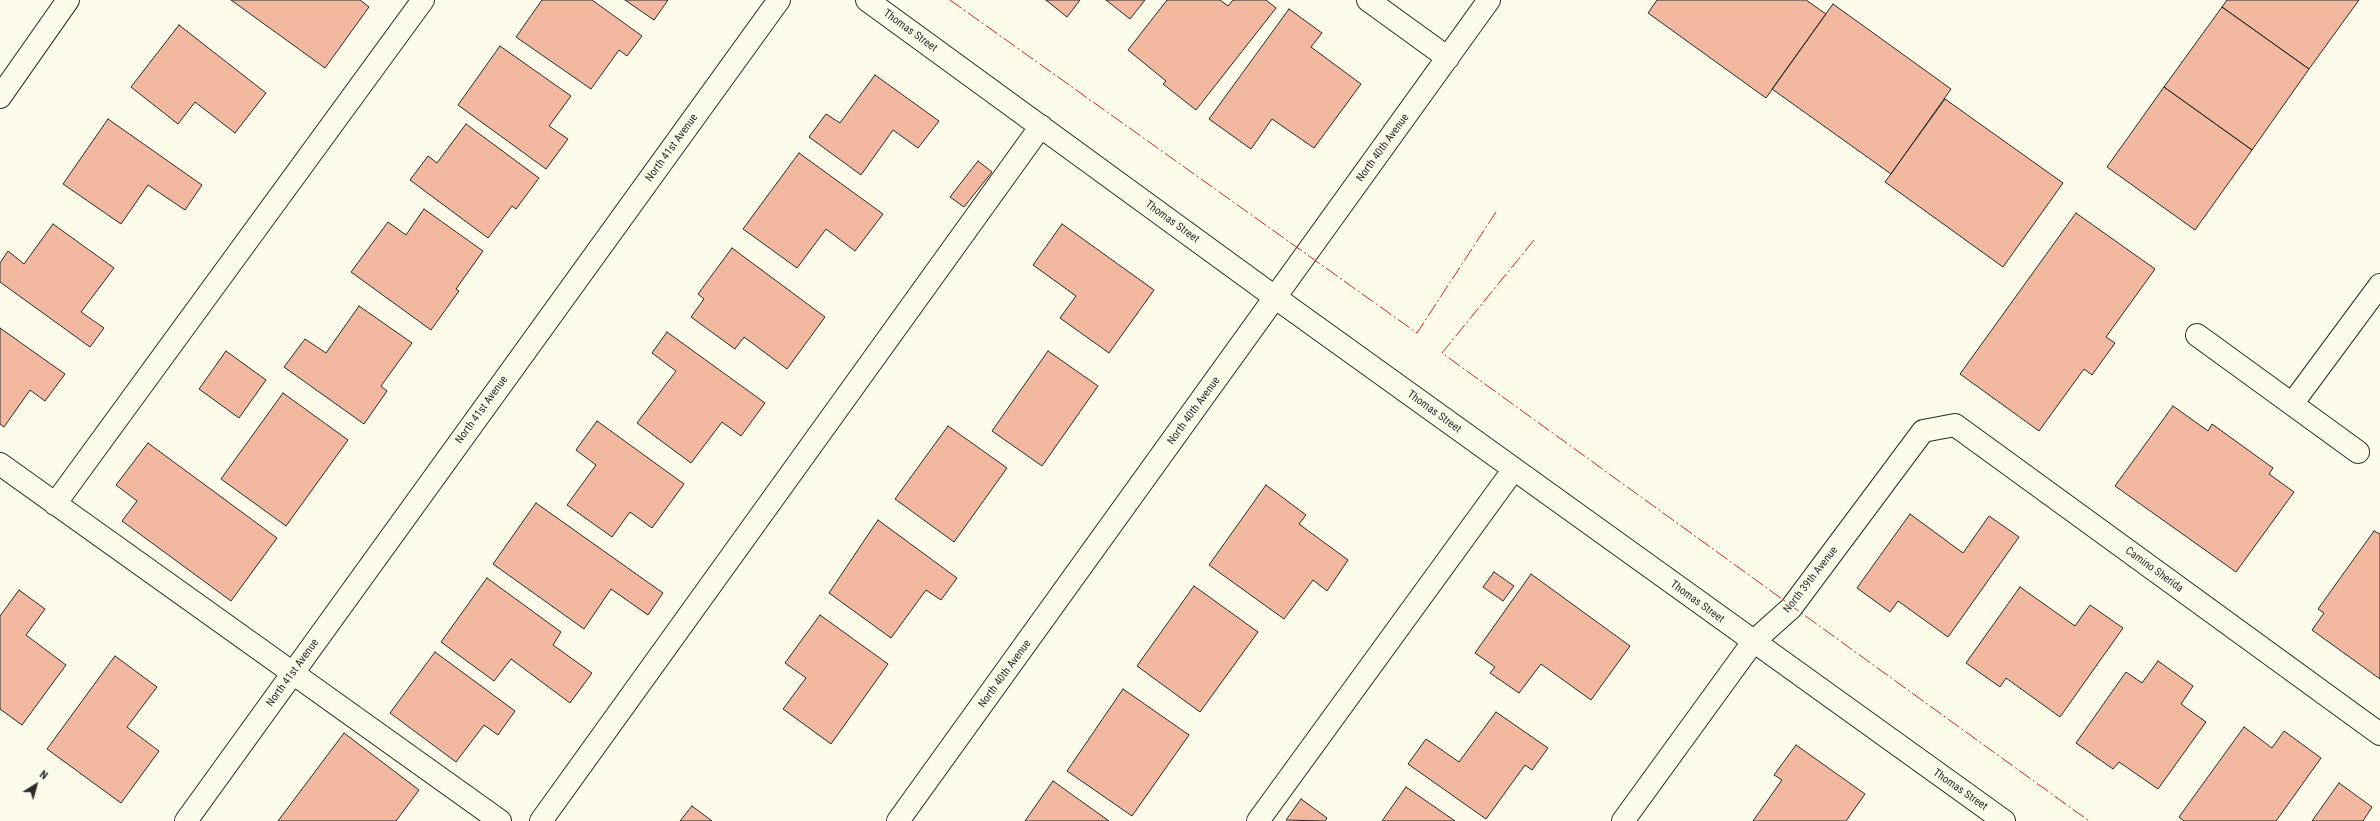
<!DOCTYPE html>
<html>
<head>
<meta charset="utf-8">
<style>
  body { margin:0 }
  #map { position:relative; width:2380px; height:821px; overflow:hidden; background:#fdfbea; font-family:"Roboto Condensed",sans-serif }
  canvas { display:block }
  .north { position:absolute; left:16px; top:765px; width:40px; height:40px; -webkit-text-stroke:3px #fdfbea; paint-order:stroke; rotate:37deg; font-size:11px; font-weight:700; line-height:16px; text-align:center; color:#2b2b2b }
  .north::after { content:''; display:block; margin:auto; width:14px; height:18px; background:#2b2b2b; clip-path:polygon(50% 0,100% 100%,50% 72%,0 100%) }
</style>
</head>
<body>
<div id="map">
<canvas width="2380" height="821"></canvas>
<div class="north">N</div>
</div>
<script>
const g = document.querySelector('canvas').getContext('2d');
g.lineJoin = 'round';
function fill(path, color) {
  g.fillStyle = color;
  g.fill(path, 'evenodd');
}
function poly(rows) {
  const path = new Path2D();
  for (const r of rows) {
    path.moveTo(r[0], r[1]);
    for (let i = 2; i < r.length; i += 2) path.lineTo(r[i], r[i + 1]);
  }
  return path;
}
function strokePath(path, color, width, dash) {
  g.strokeStyle = color;
  g.lineWidth = width;
  g.lineCap = dash ? 'butt' : 'round';
  g.setLineDash(dash || []);
  g.stroke(path);
}
function drawText(font, color, halo, rows, align = 'center') {
  g.font = font + ' "Roboto Condensed",sans-serif';
  g.lineWidth = 3;
  g.setLineDash([]);
  g.textBaseline = 'middle';
  g.strokeStyle = halo;
  g.fillStyle = color;
  for (const [text, x, y, turn = 0] of rows) {
    g.save();
    g.translate(x, y);
    g.rotate((+turn || 0) * Math.PI / 180);
    g.textAlign = isNaN(turn) ? turn : align;
    if (halo) g.strokeText(text, 0, 0);
    g.fillText(text, 0, 0);
    g.restore();
  }
}
const building = poly([
  [231,0,360,0,369,7,325,68,231,0],
  [542,0,592,0,642,36,627,56,619,50,591,89,516,37,542,0],
  [625,0,668,0,654,20,625,0],
  [1046,0,1080,0,1067,17,1046,0],
  [1106,0,1145,0,1130,19,1106,0],
  [1167,0,1220,0,1228,6,1233,0,1266,0,1276,8,1196,110,1163,84,1166,81,1128,50,1167,0],
  [1657,0,1806,0,1826,14,1766,98,1648,13,1657,0],
  [2227,0,2359,0,2309,69,2222,7,2227,0],
  [1833,4,1951,89,1891,174,1772,89,1833,4],
  [2222,7,2309,69,2252,150,2164,87,2222,7],
  [1289,9,1322,33,1311,47,1361,84,1314,148,1272,119,1251,149,1209,119,1289,9],
  [179,25,266,93,235,133,195,102,178,124,131,87,179,25],
  [500,46,571,96,549,126,568,139,546,169,458,105,500,46],
  [875,75,939,121,918,148,893,130,861,175,809,137,826,114,840,123,875,75],
  [2164,87,2252,150,2195,230,2107,167,2164,87],
  [1945,99,2063,183,2003,267,1885,182,1945,99],
  [108,119,202,185,185,210,148,185,121,224,63,184,108,119],
  [466,124,539,178,516,209,512,206,488,238,410,180,428,156,437,163,466,124],
  [799,153,883,214,855,251,826,229,797,268,743,229,799,153],
  [978,161,992,172,964,207,950,197,978,161],
  [424,209,483,251,456,289,459,291,431,330,351,272,388,222,406,235,424,209],
  [2076,213,2155,269,2106,337,2115,343,2092,375,2084,369,2039,431,1960,374,2076,213],
  [53,224,114,268,81,312,104,328,90,347,0,282,0,263,8,251,24,264,53,224],
  [1062,224,1154,290,1109,353,1060,318,1076,296,1033,265,1062,224],
  [732,248,825,317,787,369,744,337,735,349,691,317,704,299,698,294,732,248],
  [359,306,412,343,381,386,387,391,364,424,284,367,305,339,326,353,359,306],
  [0,328,65,374,45,401,30,390,4,427,0,424,0,328],
  [667,332,765,403,741,436,722,422,691,463,637,423,676,371,652,353,667,332],
  [226,351,266,380,239,418,199,389,226,351],
  [1048,351,1098,386,1042,466,992,431,1048,351],
  [283,393,348,440,286,526,221,479,283,393],
  [2173,406,2208,431,2212,424,2273,468,2269,474,2294,492,2236,572,2115,486,2173,406],
  [597,421,684,484,652,528,630,512,612,537,567,505,596,465,576,450,597,421],
  [948,426,1007,468,954,542,895,499,948,426],
  [148,443,277,538,231,601,122,521,137,501,116,485,148,443],
  [1266,485,1306,515,1299,524,1348,560,1327,591,1313,580,1284,619,1209,565,1266,485],
  [536,503,663,593,648,615,611,589,584,629,493,564,536,503],
  [1910,514,1963,553,1989,516,2019,537,1948,637,1898,601,1890,612,1857,588,1910,514],
  [878,520,957,578,941,600,926,590,891,638,829,593,878,520],
  [2374,531,2380,534,2380,679,2312,630,2324,613,2318,609,2374,531],
  [1494,572,1514,586,1503,601,1483,587,1494,572],
  [1531,574,1630,646,1591,700,1541,664,1519,693,1490,673,1495,667,1475,653,1531,574],
  [487,578,561,632,553,645,592,673,570,703,511,659,494,681,441,642,487,578],
  [1194,586,1258,632,1200,712,1137,666,1194,586],
  [2020,587,2075,626,2090,605,2123,628,2060,717,2006,678,2000,687,1966,663,2020,587],
  [19,590,45,609,26,635,66,665,22,725,0,709,0,616,19,590],
  [820,615,888,664,831,744,783,709,806,678,785,663,820,615],
  [435,652,515,711,498,735,484,725,456,762,390,713,435,652],
  [115,656,157,687,127,727,159,751,121,803,47,749,115,656],
  [2158,661,2193,686,2181,704,2206,722,2158,789,2119,762,2113,769,2076,743,2126,672,2142,683,2158,661],
  [1123,689,1189,735,1132,816,1067,771,1123,689],
  [1496,712,1548,748,1532,770,1525,765,1486,819,1408,764,1426,739,1459,762,1496,712],
  [2244,727,2272,748,2284,731,2321,758,2276,821,2184,821,2179,817,2244,727],
  [344,733,419,790,396,821,278,821,344,733],
  [1796,745,1865,794,1846,821,1753,821,1782,780,1774,775,1796,745],
  [1053,781,1109,821,1025,821,1053,781],
  [2339,783,2372,807,2363,821,2312,821,2339,783],
  [1406,787,1455,821,1382,821,1406,787],
  [1301,799,1327,818,1325,821,1286,820,1301,799],
  [692,806,712,821,680,821,692,806]
]);
fill(building, '#f2b8a0');
strokePath(building, '#2b2b2b', 1);
const minor = poly([
  [867,0,1276,298,2004,821],
  [1368,0,1448,58],
  [0,97,68,0],
  [2197,335,2358,452],
  [2292,404,2380,285],
  [0,464,500,821],
  [55,504,423,0],
  [186,821,779,0],
  [541,821,1041,126],
  [898,821,1489,0],
  [1258,821,1514,469],
  [1623,821,1753,642,1791,608,1923,431,1955,425,2380,734]
]);
strokePath(minor, '#2b2b2b', 24);
strokePath(minor, '#fdfbea', 22);
strokePath(poly([
  [950,0,1417,333,1496,212],
  [1534,240,1442,353,2089,821]
]), '#c62828', 1, [14, 3, 2, 3]);
drawText('11px', '#2b2b2b', '#fdfbea', [
  ["Thomas Street",910,31,36],
  ["North 41st Avenue",672,148,-54],
  ["North 40th Avenue",1383,148,-54],
  ["Thomas Street",1172,222,36],
  ["North 41st Avenue",482,410,-54],
  ["North 40th Avenue",1194,411,-54],
  ["Thomas Street",1434,412,36],
  ["Camino Sherida",2154,570,36],
  ["North 39th Avenue",1811,580,-52],
  ["Thomas Street",1697,602,36],
  ["North 41st Avenue",293,673,-54],
  ["North 40th Avenue",1005,674,-54],
  ["Thomas Street",1960,790,35]
]);
</script>
</body>
</html>
